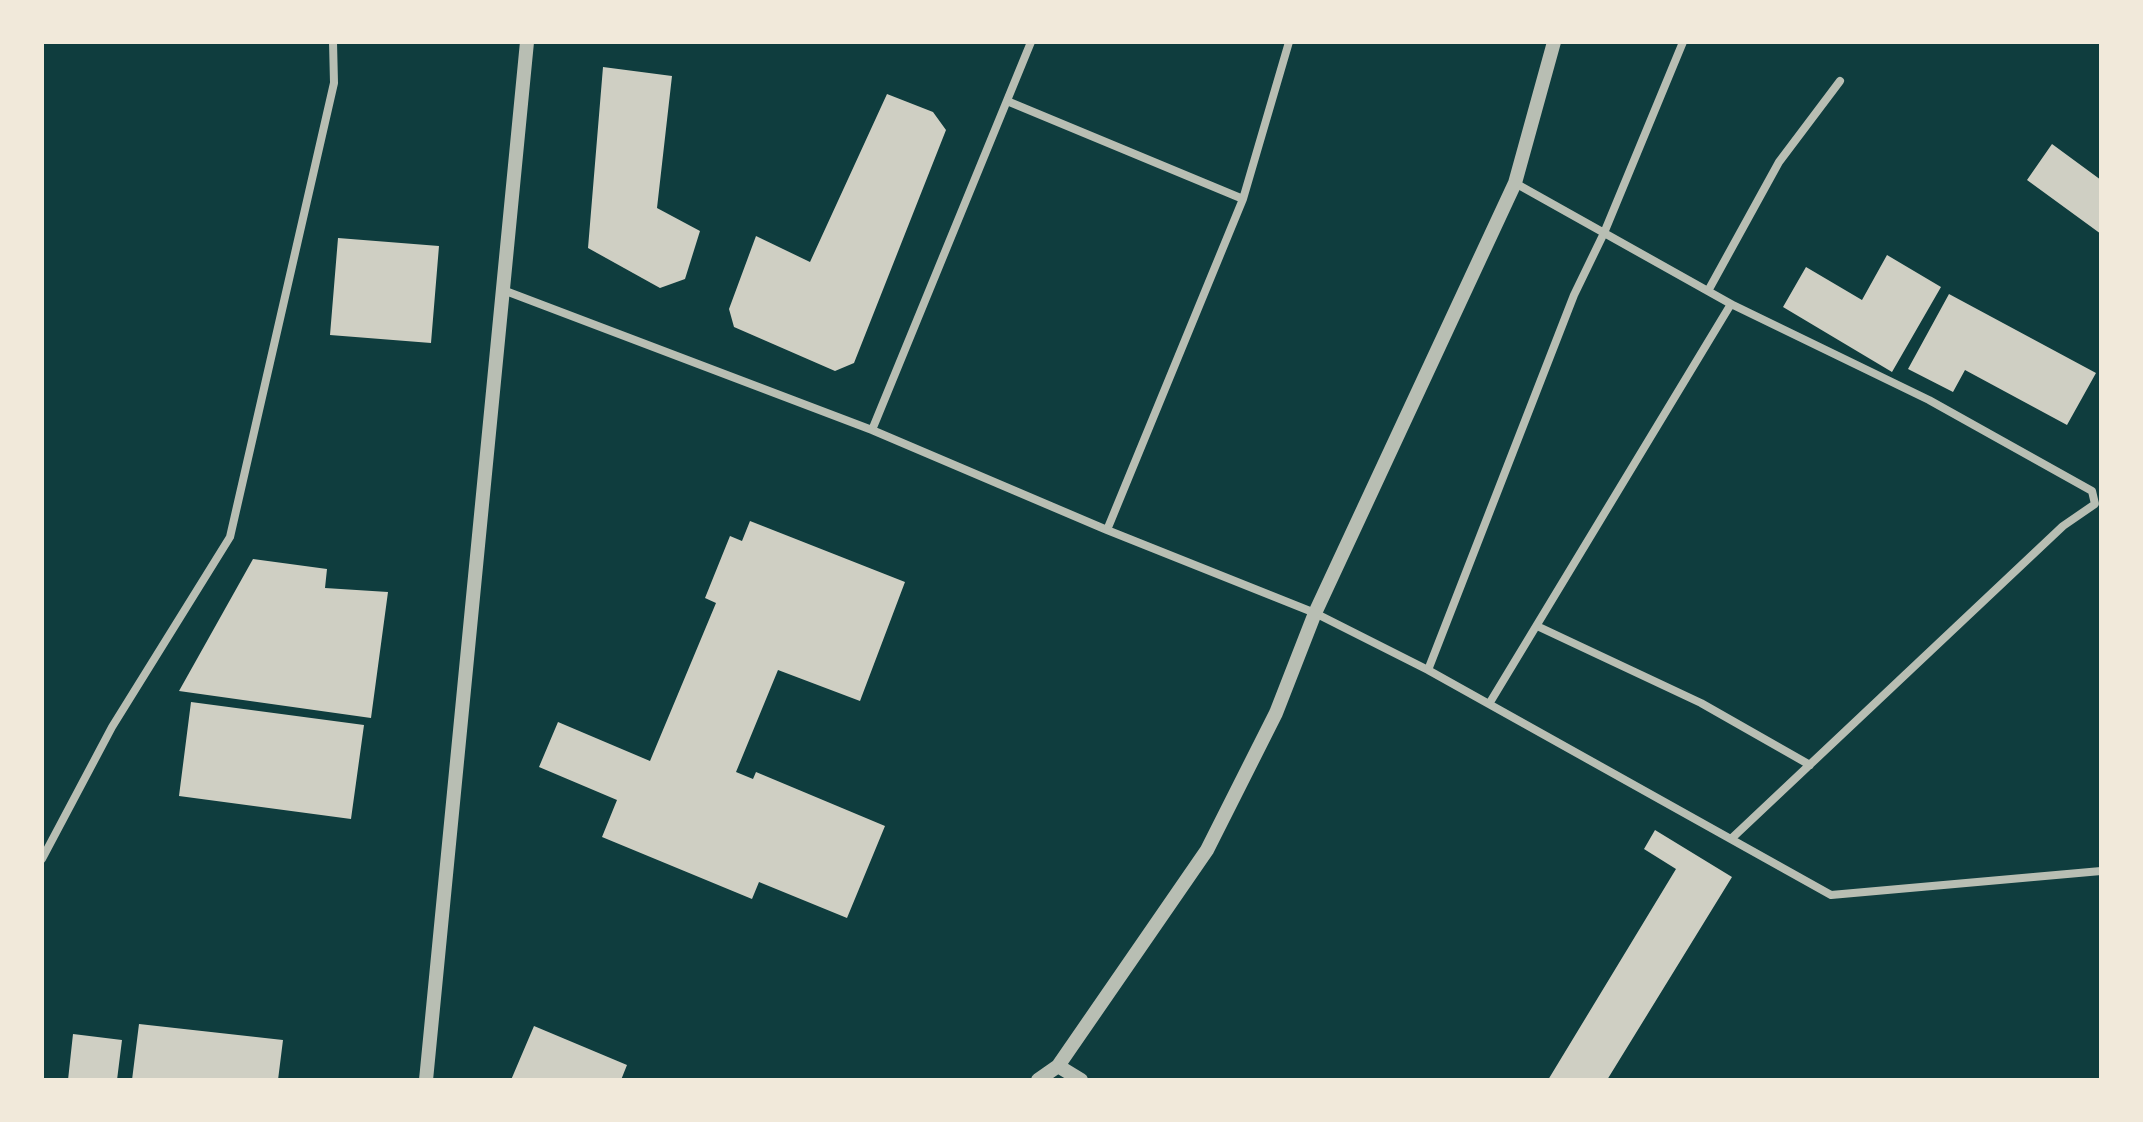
<!DOCTYPE html>
<html>
<head>
<meta charset="utf-8">
<style>
  body { margin:0 }
  #map { position:relative; width:2143px; height:1122px; overflow:hidden; background:#0f3d3e; font-family:Lato,sans-serif }
  canvas { display:block }
  .frame { position:absolute; inset:0; border:44px solid #f1e9da; pointer-events:none }
</style>
</head>
<body>
<div id="map">
<canvas width="2143" height="1122"></canvas>
<div class="frame"></div>
</div>
<script>
const g = document.querySelector('canvas').getContext('2d');
g.lineJoin = 'round';
function fill(path, color) {
  g.fillStyle = color;
  g.fill(path, 'evenodd');
}
function poly(rows) {
  const path = new Path2D();
  for (const r of rows) {
    path.moveTo(r[0], r[1]);
    for (let i = 2; i < r.length; i += 2) path.lineTo(r[i], r[i + 1]);
  }
  return path;
}
function strokePath(path, color, width, dash) {
  g.strokeStyle = color;
  g.lineWidth = width;
  g.lineCap = dash ? 'butt' : 'round';
  g.setLineDash(dash || []);
  g.stroke(path);
}
fill(poly([
  [603,67,672,76,657,208,700,231,685,279,660,288,588,248],
  [887,94,933,112,946,130,854,363,835,371,734,327,729,309,756,236,810,262],
  [2052,144,2101,180,2101,234,2027,180],
  [338,238,439,246,431,343,330,335],
  [1887,255,1941,287,1892,372,1783,307,1806,267,1862,300],
  [1949,294,2096,373,2067,425,1965,370,1953,392,1908,369],
  [750,521,905,582,860,701,778,670,736,772,753,779,756,772,885,826,847,918,759,882,752,899,602,837,617,800,539,767,558,722,650,761,716,603,705,598,730,536,742,541],
  [253,559,327,569,325,588,388,592,371,718,179,691],
  [191,702,364,725,351,819,179,796],
  [1655,830,1732,877,1607,1080,1548,1080,1676,869,1644,849],
  [139,1024,283,1040,278,1080,132,1080],
  [534,1026,627,1065,621,1080,511,1080],
  [73,1034,122,1040,117,1080,68,1080]
]), '#cfcfc3');
strokePath(poly([
  [1007,101,1243,199],
  [1515,183,1731,304,1929,400,2092,491,2095,504,2063,526,1731,839],
  [503,290,872,430,1107,530,1315,613,1428,670,1831,895,2101,871],
  [1708,291,1779,162,1840,81],
  [872,430,1031,42],
  [1107,530,1243,199,1289,42],
  [1537,626,1701,703,1810,765],
  [1428,670,1574,295,1604,233,1683,42],
  [1489,704,1731,304],
  [42,859,112,727,230,537,334,83,333,42]
]), '#b8beb3', 8);
strokePath(poly([
  [1058,1066,1081,1080],
  [426,1080,527,42],
  [1038,1080,1058,1066,1207,850,1276,713,1315,613,1515,183,1554,42]
]), '#b8beb3', 14);
</script>
</body>
</html>
